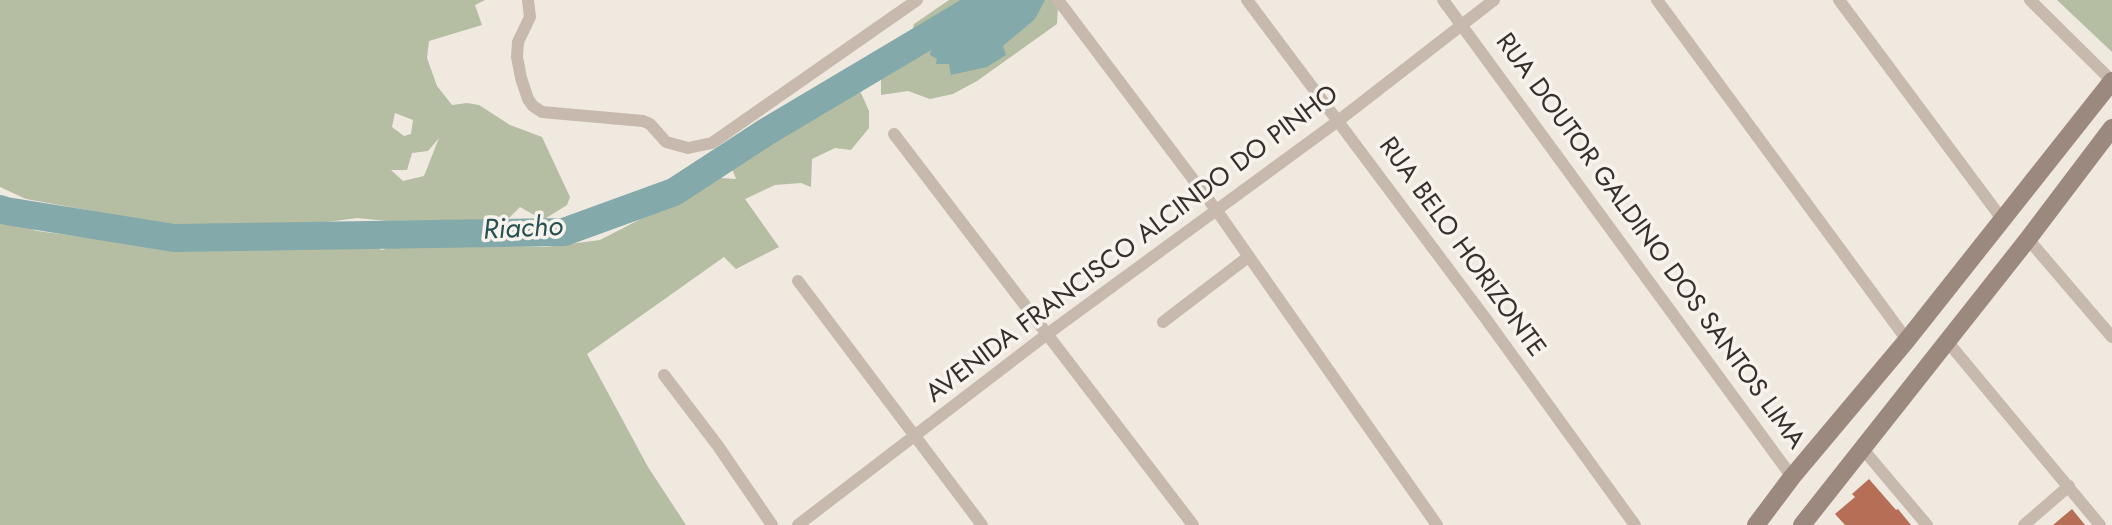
<!DOCTYPE html>
<html>
<head>
<meta charset="utf-8">
<style>
  body { margin:0 }
  canvas { display:block; background:#f0e9e0 }
</style>
</head>
<body>
<canvas width="2112" height="525"></canvas>
<script>
const g = document.querySelector('canvas').getContext('2d');
g.lineJoin = 'round';
function fill(path, color) {
  g.fillStyle = color;
  g.fill(path, 'evenodd');
}
function poly(rows) {
  const path = new Path2D();
  for (const r of rows) {
    path.moveTo(r[0], r[1]);
    for (let i = 2; i < r.length; i += 2) path.lineTo(r[i], r[i + 1]);
  }
  return path;
}
function strokePath(path, color, width, dash) {
  g.strokeStyle = color;
  g.lineWidth = width;
  g.lineCap = dash ? 'butt' : 'round';
  g.setLineDash(dash || []);
  g.stroke(path);
}
function drawText(font, color, halo, rows, align = 'center') {
  g.font = font + ' Jost,sans-serif';
  g.lineWidth = 7;
  g.setLineDash([]);
  g.textBaseline = 'middle';
  g.strokeStyle = halo;
  g.fillStyle = color;
  for (const [text, x, y, turn = 0] of rows) {
    g.save();
    g.translate(x, y);
    g.rotate((+turn || 0) * Math.PI / 180);
    g.textAlign = isNaN(turn) ? turn : align;
    if (halo) g.strokeText(text, 0, 0);
    g.fillText(text, 0, 0);
    g.restore();
  }
}
fill(poly([
  [0,0,485,0,475,5,482,25,429,41,427,58,437,86,452,105,467,103,479,105,510,125,542,137,570,197,567,205,543,220,520,207,507,220,387,221,357,218,312,224,180,227,26,199,0,187],
  [395,113,413,120,411,134,404,136,392,127],
  [439,138,424,176,403,181,391,170,407,170,412,153,428,151],
  [949,0,1053,0,1058,6,1057,24,977,81,953,94,930,99,908,91,881,95,881,77,906,60,914,24],
  [2057,0,2112,0,2112,52],
  [841,73,861,93,869,111,869,128,851,150,835,148,812,159,811,187,801,183,775,185,745,199,779,247,736,269,724,257,587,354,648,467,686,525,0,525,0,218,37,231,123,242,212,248,362,242,382,250,397,244,546,247,600,240,720,178,736,179,725,150]
]), '#b5bea2');
fill(poly([
  [960,0,1045,0,1035,19,1003,46,1006,55,987,67,951,75,949,64,936,64,937,59,930,55,933,37,949,15,956,11,953,5]
]), '#83a9aa');
strokePath(poly([
  [0,209,6,211,174,238,564,232,674,192,766,132,988,0]
]), '#83a9aa', 28);
fill(poly([
  [1869,479,1896,510,1898,509,1911,525,1845,525,1835,514,1855,497,1852,494],
  [2072,509,2085,525,2053,525]
]), '#b76e57');
strokePath(poly([
  [528,0,530,17,518,42,517,57,521,78,528,99,533,106,542,112,643,121,650,124,666,142,688,148,712,143,917,0],
  [1058,0,1217,211,1437,525],
  [1247,0,1486,319,1635,525],
  [1443,0,1792,477],
  [1657,0,1907,340],
  [1839,0,2002,219],
  [2030,0,2112,81],
  [894,134,1193,525],
  [2028,239,2112,337],
  [798,281,982,525],
  [1163,322,1248,257],
  [1947,341,2100,525],
  [664,375,718,446,772,525],
  [1862,448,1927,525],
  [798,525,1046,335,1338,121,1494,0],
  [2024,525,2069,486]
]), '#c7b9ad', 12);
strokePath(poly([
  [1756,525,1792,477,1907,340,2112,81],
  [1802,525,2028,239,2112,128]
]), '#9b897f', 18);
drawText('26px', '#372f2b', '#f8f3ec', [
  ["RUA DOUTOR GALDINO DOS SANTOS LIMA",1649,242,54],
  ["AVENIDA FRANCISCO ALCINDO DO PINHO",1133,245,-37],
  ["RUA BELO HORIZONTE",1461,248,54]
]);
drawText('italic 28px', '#255153', '#f8f3ec', [
  ["Riacho",523,230,-3]
]);
</script>
</body>
</html>
